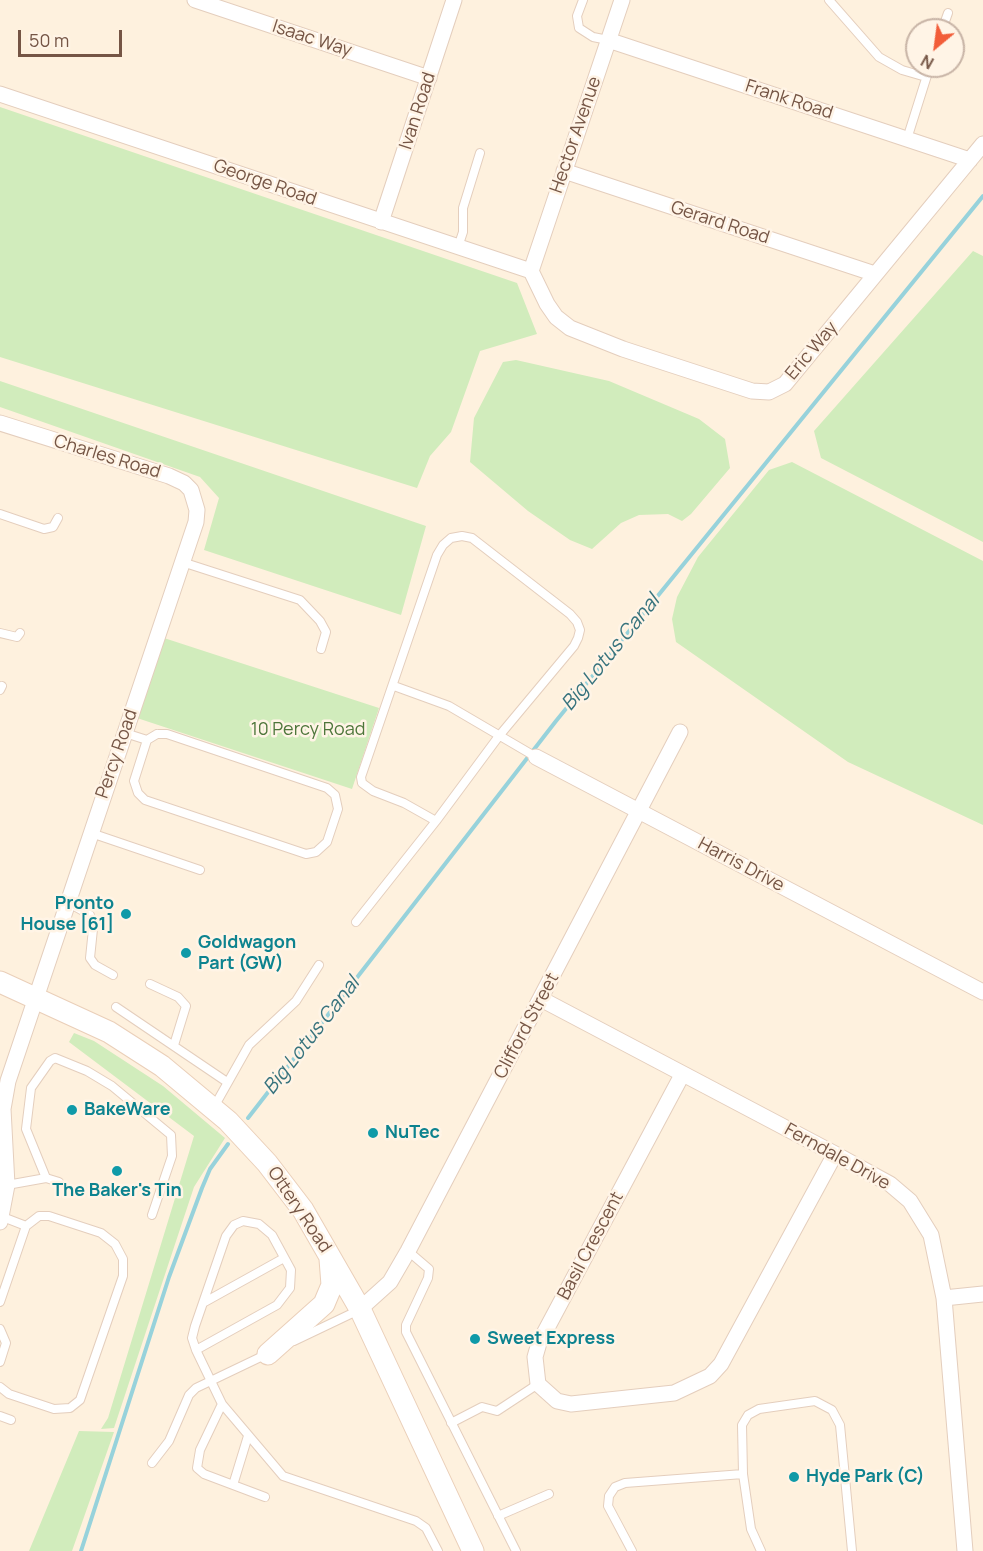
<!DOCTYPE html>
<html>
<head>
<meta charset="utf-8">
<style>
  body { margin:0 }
  #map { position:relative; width:983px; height:1551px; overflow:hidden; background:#fef1de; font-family:Manrope,sans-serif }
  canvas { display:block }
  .north { position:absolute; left:905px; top:18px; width:60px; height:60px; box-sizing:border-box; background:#fff4e6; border:2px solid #c8b4a6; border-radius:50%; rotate:209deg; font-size:16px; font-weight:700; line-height:24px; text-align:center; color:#755545 }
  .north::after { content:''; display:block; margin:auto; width:21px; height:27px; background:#f25d39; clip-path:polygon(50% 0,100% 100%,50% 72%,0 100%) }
  .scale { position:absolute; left:18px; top:30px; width:104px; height:27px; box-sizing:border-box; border:3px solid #755545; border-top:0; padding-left:8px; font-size:18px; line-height:21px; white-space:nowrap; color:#755545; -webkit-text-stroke:4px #fff4e6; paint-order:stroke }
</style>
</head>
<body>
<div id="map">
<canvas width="983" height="1551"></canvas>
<div class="north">N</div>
<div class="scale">50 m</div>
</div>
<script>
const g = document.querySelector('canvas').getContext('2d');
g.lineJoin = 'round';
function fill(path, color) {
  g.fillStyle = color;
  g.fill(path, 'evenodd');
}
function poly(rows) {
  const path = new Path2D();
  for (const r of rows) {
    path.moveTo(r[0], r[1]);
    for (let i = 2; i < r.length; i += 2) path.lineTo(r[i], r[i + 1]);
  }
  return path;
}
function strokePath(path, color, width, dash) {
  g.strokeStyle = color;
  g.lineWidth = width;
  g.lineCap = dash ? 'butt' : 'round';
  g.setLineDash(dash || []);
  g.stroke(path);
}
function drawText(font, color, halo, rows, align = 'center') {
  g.font = font + ' Manrope,sans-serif';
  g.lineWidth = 5;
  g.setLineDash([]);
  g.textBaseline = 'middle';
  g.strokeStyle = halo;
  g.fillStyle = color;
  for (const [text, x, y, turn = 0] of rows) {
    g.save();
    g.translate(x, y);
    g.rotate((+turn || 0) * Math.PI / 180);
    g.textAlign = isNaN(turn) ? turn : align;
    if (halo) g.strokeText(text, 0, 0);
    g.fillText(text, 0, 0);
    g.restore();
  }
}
fill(poly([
  [0,107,517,283,537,334,480,351,451,432,430,456,417,488,0,357],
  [973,251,983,256,983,542,821,458,814,431],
  [516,360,609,381,699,419,725,439,730,468,691,514,682,521,668,514,639,515,621,523,592,549,570,540,528,511,470,462,474,418,503,362],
  [0,381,426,526,401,615,204,550,219,498,200,477,0,407],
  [792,462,983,561,983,825,848,762,676,642,672,619,677,597,698,557,769,470],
  [164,638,379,708,352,789,137,718],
  [74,1033,94,1041,163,1086,225,1138,194,1187,114,1428,101,1429,108,1418,194,1136,69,1042],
  [79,1431,114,1432,72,1551,29,1551]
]), '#d1ecbc');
strokePath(poly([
  [248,1118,556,721,983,196],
  [81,1551,169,1277,202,1188,210,1169,228,1144]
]), '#97d2db', 4);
const lane = poly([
  [583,0,577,16,579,28,593,37,608,40],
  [829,0,879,57,902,70,926,77],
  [942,30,948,13],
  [907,139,930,66],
  [458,247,463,232,463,208,480,153],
  [0,514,44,529,53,527,58,518],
  [182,562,300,600,320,621,326,632,321,649],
  [0,633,17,637,20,633],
  [394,686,449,706,536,757],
  [0,690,2,686],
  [125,733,147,740],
  [157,734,167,734,327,788,335,795,338,809,327,842,316,852,306,854,145,800,138,793,134,781,147,740,157,734],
  [91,833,200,870],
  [67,902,90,915,93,929,90,958,95,965,113,975],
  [356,922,436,821,499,736,574,646,578,638,580,630,577,622,570,614,472,538,462,536,451,538,443,545,437,555,361,777,362,783,373,791,404,803,436,821],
  [150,984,178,997,186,1006,174,1045],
  [116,1007,227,1082],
  [214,1107,249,1045,296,1001,319,965],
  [59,1182,46,1178,26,1129,31,1088,50,1061,55,1058,87,1071,112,1086,171,1135,172,1156,152,1215],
  [7,1185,46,1178],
  [0,1216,26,1226],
  [408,1251,429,1269,428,1278,406,1325,406,1332,516,1551],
  [0,1302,26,1226,39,1216,49,1216,101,1233,115,1244,123,1259,123,1276,80,1400,70,1408,54,1409,9,1394,0,1387],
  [203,1303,284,1258],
  [0,1329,6,1343,0,1362],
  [294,1341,359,1310],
  [196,1350,277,1305,290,1288,291,1270,272,1235,259,1224,243,1221,234,1225,226,1236,195,1326,192,1338,196,1350,222,1404,283,1476,416,1521,426,1528,438,1551],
  [222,1404,200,1450,197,1468,204,1474,265,1497],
  [0,1416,11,1420],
  [451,1423,482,1407,497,1411,538,1384],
  [152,1463,169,1441,189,1395,196,1388,267,1354],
  [233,1485,248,1436],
  [498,1516,549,1494],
  [632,1551,608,1506,609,1496,615,1487,625,1483,743,1474],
  [761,1551,751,1529,743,1474,742,1425,748,1415,759,1409,815,1401,832,1410,840,1425,852,1551]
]);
const street = poly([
  [195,0,429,78],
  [608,40,970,160],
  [0,94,531,271],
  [564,171,875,274],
  [381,222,454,0],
  [531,271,547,304,556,317,570,328,623,349,752,391,769,392,785,384,983,144],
  [531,271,622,0],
  [0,423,169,476,184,483,191,490,197,510,196,522,8,1081,3,1109,7,1185,0,1222],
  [536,757,983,992],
  [541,999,835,1154,890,1184,910,1201,931,1235,944,1298,965,1551],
  [682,1075,539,1343,535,1357,538,1384,557,1401,571,1404,674,1393,710,1376,721,1364,835,1154],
  [944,1298,983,1294],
  [360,1309,390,1282,408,1251,680,732]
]);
const secondary = poly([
  [0,982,109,1032,162,1066,228,1121,267,1163,303,1210,360,1309,473,1551],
  [268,1354,324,1304,332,1285,330,1259]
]);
strokePath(lane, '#e4cebd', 10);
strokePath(street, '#e4cebd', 17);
strokePath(secondary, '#eacfb9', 23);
strokePath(lane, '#fff', 8);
strokePath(street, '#fff', 15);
strokePath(secondary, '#fff', 21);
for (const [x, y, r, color] of [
  [126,914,6,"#0f9aa8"],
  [186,953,6,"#0f9aa8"],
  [72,1110,6,"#0f9aa8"],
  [373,1133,6,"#0f9aa8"],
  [117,1171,6,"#0f9aa8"],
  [475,1339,6,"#0f9aa8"],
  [794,1477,6,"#0f9aa8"]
]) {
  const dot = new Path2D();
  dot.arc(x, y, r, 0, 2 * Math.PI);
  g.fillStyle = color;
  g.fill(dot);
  strokePath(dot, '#fff4e6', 2);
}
drawText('18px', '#755545', '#fff4e6', [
  ["Isaac Way",312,39,18],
  ["Frank Road",789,100,18],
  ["Ivan Road",418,111,-72],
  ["Hector Avenue",576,135,-71],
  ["George Road",265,183,19],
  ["Gerard Road",720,223,18],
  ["Eric Way",812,351,-50],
  ["Charles Road",107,457,17],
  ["Percy Road",117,754,-71],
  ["Harris Drive",741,865,28],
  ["Clifford Street",527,1026,-62],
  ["Ferndale Drive",837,1157,29],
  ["Ottery Road",299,1210,56],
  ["Basil Crescent",591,1246,-62]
]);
drawText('18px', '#4d763a', '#fff4e6', [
  ["10 Percy Road",308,730]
]);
drawText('bold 18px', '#0d838f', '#fff4e6', [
  ["Pronto",114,904,"right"],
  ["House [61]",114,925,"right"],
  ["Goldwagon",198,943],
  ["Part (GW)",198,964],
  ["BakeWare",84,1110],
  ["NuTec",385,1133],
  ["The Baker's Tin",117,1191,"center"],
  ["Sweet Express",487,1339],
  ["Hyde Park (C)",806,1477]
], 'left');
drawText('italic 20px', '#37737d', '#fff4e6', [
  ["Big Lotus Canal",611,653,-51],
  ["Big Lotus Canal",312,1036,-52]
]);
</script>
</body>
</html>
